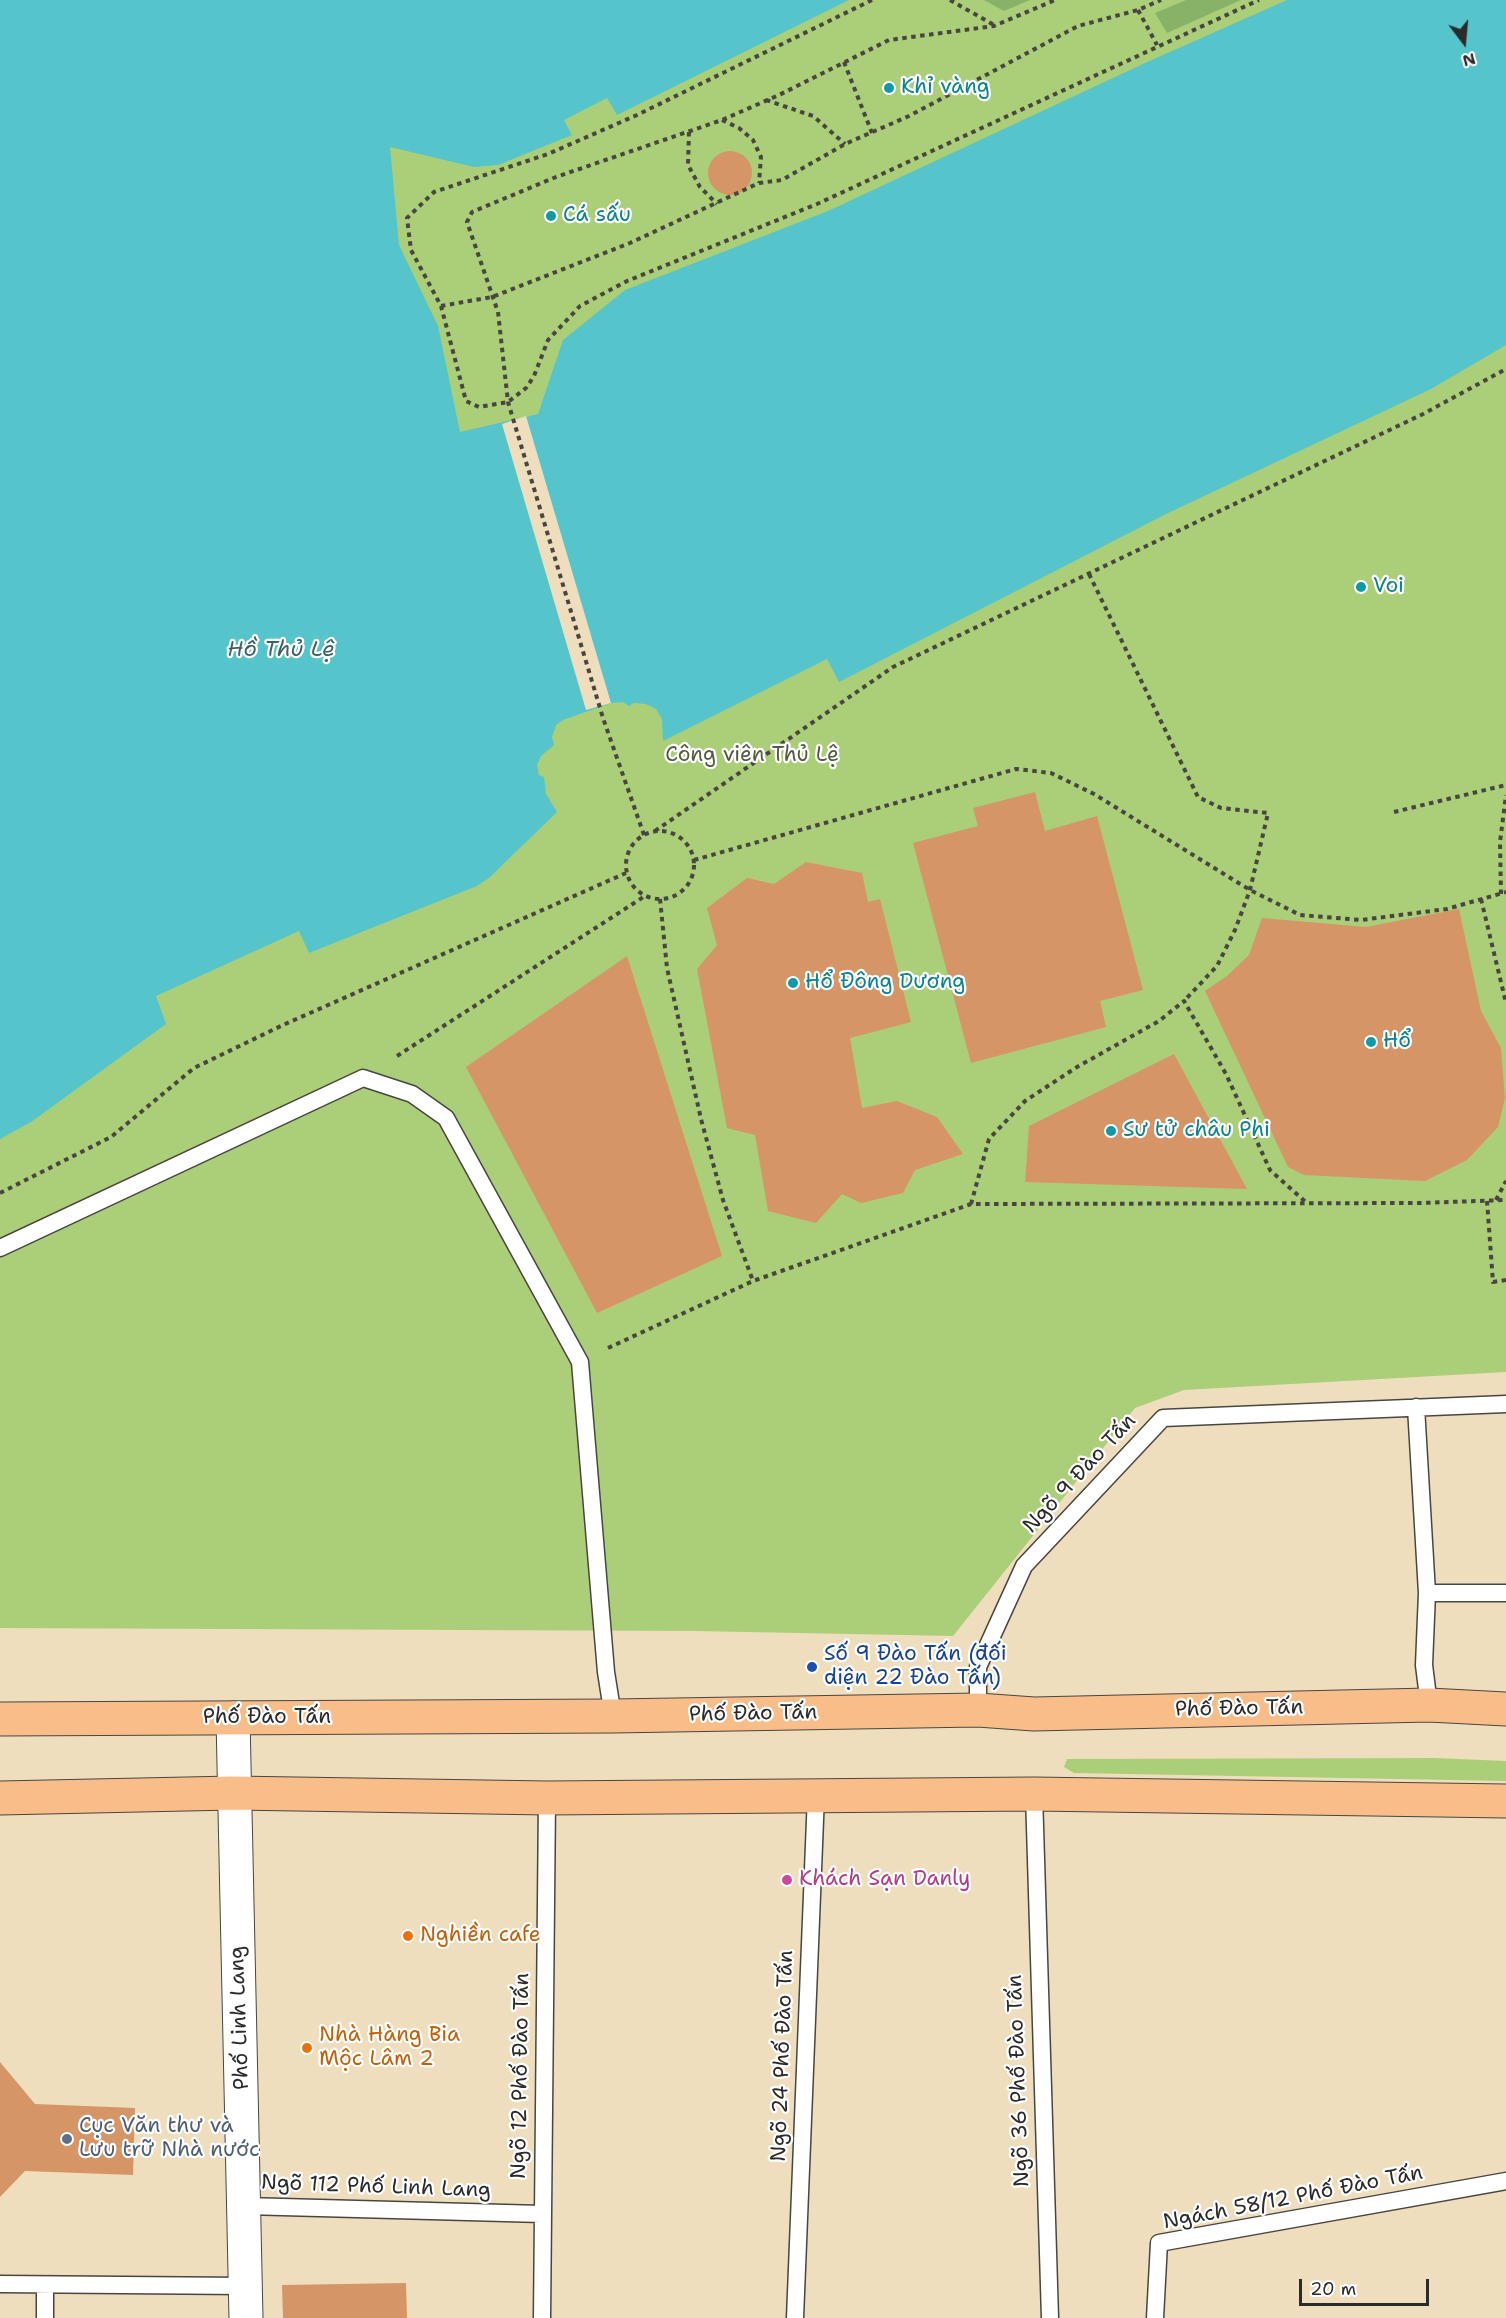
<!DOCTYPE html>
<html>
<head>
<meta charset="utf-8">
<style>
  body { margin:0 }
  #map { position:relative; width:1506px; height:2318px; overflow:hidden; background:#efdebe; font-family:"Shantell Sans",sans-serif }
  canvas { display:block }
  .north { position:absolute; left:1434px; top:12px; width:60px; height:60px; -webkit-text-stroke:4px #fff; paint-order:stroke; rotate:164deg; font-size:16px; font-weight:700; line-height:24px; text-align:center; color:#2b2b2b }
  .north::after { content:''; display:block; margin:auto; width:21px; height:27px; background:#2b2b2b; clip-path:polygon(50% 0,100% 100%,50% 72%,0 100%) }
  .scale { position:absolute; left:1299px; top:2279px; width:130px; height:27px; box-sizing:border-box; border:3px solid #2b2b2b; border-top:0; padding-left:8px; font-size:18px; line-height:21px; white-space:nowrap; color:#2b2b2b; -webkit-text-stroke:4px #fff; paint-order:stroke }
</style>
</head>
<body>
<div id="map">
<canvas width="1506" height="2318"></canvas>
<div class="north">N</div>
<div class="scale">20 m</div>
</div>
<script>
const g = document.querySelector('canvas').getContext('2d');
g.lineJoin = 'round';
function fill(path, color) {
  g.fillStyle = color;
  g.fill(path, 'evenodd');
}
function poly(rows) {
  const path = new Path2D();
  for (const r of rows) {
    if (r.length === 3) {
      path.moveTo(r[0] + r[2], r[1]);
      path.arc(r[0], r[1], r[2], 0, 2 * Math.PI);
      continue;
    }
    path.moveTo(r[0], r[1]);
    for (let i = 2; i < r.length; i += 2) path.lineTo(r[i], r[i + 1]);
  }
  return path;
}
function strokePath(path, color, width, dash) {
  g.strokeStyle = color;
  g.lineWidth = width;
  g.lineCap = dash ? 'butt' : 'round';
  g.setLineDash(dash || []);
  g.stroke(path);
}
function drawText(font, color, halo, rows, align = 'center') {
  g.font = font + ' "Shantell Sans",sans-serif';
  g.lineWidth = 4.5;
  g.setLineDash([]);
  g.textBaseline = 'middle';
  g.strokeStyle = halo;
  g.fillStyle = color;
  for (const [text, x, y, turn = 0] of rows) {
    g.save();
    g.translate(x, y);
    g.rotate((+turn || 0) * Math.PI / 180);
    g.textAlign = isNaN(turn) ? turn : align;
    if (halo) g.strokeText(text, 0, 0);
    g.fillText(text, 0, 0);
    g.restore();
  }
}
fill(poly([
  [0,0,1506,0,1506,1372,1184,1390,1135,1408,953,1636,695,1631,0,1628],
  [1435,1758,1506,1761,1506,1781,1074,1773,1064,1767,1067,1759]
]), '#abcf78');
fill(poly([
  [984,0,1030,0,1004,11],
  [1186,0,1241,0,1167,33,1155,13]
]), '#88b268');
fill(poly([
  [0,0,849,0,617,115,607,98,564,120,572,135,498,165,474,167,390,147,399,245,438,326,460,432,538,414,563,340,625,290,828,211,1145,63,1287,0,1506,0,1506,345,1431,389,1166,514,839,682,827,659,663,741,662,719,656,709,646,704,634,703,629,706,623,702,611,703,563,720,556,725,552,737,554,745,541,756,537,765,539,775,544,777,546,794,557,812,490,877,477,886,309,953,299,931,156,996,166,1024,31,1122,0,1139]
]), '#56c4cb');
fill(poly([
  [526,416,611,703,586,710,502,424]
]), '#efdebe');
fill(poly([
  [730,173,22],
  [1035,792,1045,831,1097,816,1143,990,1100,1001,1106,1027,971,1063,913,843,978,826,973,808],
  [806,862,862,873,868,902,880,899,911,1022,850,1038,862,1108,897,1101,937,1117,963,1154,915,1170,903,1193,861,1203,842,1194,816,1223,768,1211,755,1135,727,1128,697,969,717,945,707,908,747,878,774,884],
  [1459,909,1481,1011,1501,1048,1505,1098,1498,1127,1467,1160,1425,1181,1304,1175,1288,1167,1205,991,1227,976,1249,955,1262,918,1366,927],
  [627,956,722,1256,597,1313,466,1067],
  [1174,1054,1247,1189,1025,1182,1029,1126],
  [0,2062,35,2104,135,2108,133,2175,25,2171,0,2197],
  [406,2283,407,2318,283,2318,282,2285]
]), '#d69566');
const service = poly([
  [0,1248,363,1078,412,1094,446,1118,580,1362,606,1672,613,1716],
  [1416,1407,1427,1593,1424,1665,1429,1705],
  [1427,1593,1506,1593],
  [978,1710,978,1667,1024,1566,1163,1418,1506,1404],
  [1034,1794,1050,2318],
  [245,2206,542,2214],
  [0,2284,245,2286],
  [45,2318,45,2285],
  [542,2318,547,1798],
  [795,2318,816,1795],
  [1155,2318,1159,2243,1506,2181]
]);
const minor = poly([
  [233,1718,246,2318]
]);
const primary = poly([
  [0,1719,613,1716,978,1710,1034,1714,1429,1705,1506,1709],
  [0,1798,233,1793,547,1798,1034,1794,1506,1801]
]);
strokePath(service, '#484641', 19);
strokePath(minor, '#484641', 35);
strokePath(primary, '#484641', 35);
strokePath(poly([
  [872,0,637,115,548,154,434,192,407,218,411,250,441,306,466,401,479,407,508,402,526,388,534,376,548,340,580,306,627,281,817,204,1259,0],
  [950,0,994,25],
  [1138,10,1157,45],
  [844,62,872,133],
  [766,100,813,116,845,144],
  [722,120,739,128,753,140,761,157,759,183],
  [689,132,688,165,700,187,717,204],
  [441,306,492,297,630,243,759,183,782,180,845,144,909,116,1078,26,1138,10,1161,0],
  [1089,574,1198,797,1221,808,1268,813,1250,890,1235,930,1217,966,1184,1001],
  [1394,812,1506,785],
  [660,865,34],
  [655,831,893,667,1423,414,1506,369],
  [644,835,603,718,508,402,498,312,467,222,472,212,556,177,722,120,779,95,889,40,994,26,1055,0],
  [694,860,1016,769,1051,773,1094,794,1250,890,1300,915,1361,920,1447,909,1506,892],
  [1501,894,1500,842,1506,795],
  [660,899,667,968,701,1119,723,1200,753,1281],
  [1481,899,1506,1003],
  [397,1056,645,896],
  [0,1193,111,1137,194,1068,283,1025,626,873],
  [1496,1200,1506,1181],
  [1487,1201,1493,1282,1506,1280],
  [971,1204,989,1139,1025,1101,1077,1067,1159,1021,1184,1001,1226,1074,1270,1170,1308,1204],
  [608,1348,753,1281,971,1204,1421,1203,1506,1200]
]), '#484641', 4, [4.5, 4.5]);
strokePath(service, '#fff', 16);
strokePath(minor, '#fff', 33);
strokePath(primary, '#f8bd88', 33);
for (const [x, y, r, color] of [
  [889,88,6,"#0f9aa8"],
  [551,216,6,"#0f9aa8"],
  [1361,587,6,"#0f9aa8"],
  [793,983,6,"#0f9aa8"],
  [1371,1042,6,"#0f9aa8"],
  [1111,1131,6,"#0f9aa8"],
  [812,1667,6,"#1a4fb4"],
  [787,1880,6,"#d1479c"],
  [408,1936,6,"#e8710a"],
  [307,2048,6,"#e8710a"],
  [67,2139,6,"#5c6f8a"]
]) {
  const dot = new Path2D();
  dot.arc(x, y, r, 0, 2 * Math.PI);
  g.fillStyle = color;
  g.fill(dot);
  strokePath(dot, '#fff', 2);
}
drawText('21px', '#0d838f', '#fff', [
  ["Khỉ vàng",901,88],
  ["Cá sấu",563,216],
  ["Voi",1373,587],
  ["Hổ Đông Dương",805,983],
  ["Hổ",1383,1042],
  ["Sư tử châu Phi",1123,1131]
], 'left');
drawText('21px', '#515c42', '#fff', [
  ["Công viên Thủ Lệ",752,756]
]);
drawText('21px', '#2b2b2b', '#fff', [
  ["Ngõ 9 Đào Tấn",1080,1474,-47],
  ["Phố Đào Tấn",1239,1709,-1],
  ["Phố Đào Tấn",753,1714,-1],
  ["Phố Đào Tấn",267,1718],
  ["Phố Linh Lang",240,2018,-92],
  ["Ngõ 24 Phố Đào Tấn",783,2056,-88],
  ["Ngõ 12 Phố Đào Tấn",521,2076,-89],
  ["Ngõ 36 Phố Đào Tấn",1019,2081,-92],
  ["Ngõ 112 Phố Linh Lang",376,2187,2],
  ["Ngách 58/12 Phố Đào Tấn",1293,2198,-11]
]);
drawText('21px', '#164399', '#fff', [
  ["Số 9 Đào Tấn (đối",824,1655],
  ["diện 22 Đào Tấn)",824,1679]
], 'left');
drawText('21px', '#b23c85', '#fff', [
  ["Khách Sạn Danly",799,1880]
], 'left');
drawText('21px', '#c56008', '#fff', [
  ["Nghiền cafe",420,1936],
  ["Nhà Hàng Bia",319,2036],
  ["Mộc Lâm 2",319,2060]
], 'left');
drawText('21px', '#4e5e75', '#fff', [
  ["Cục Văn thư và",79,2127],
  ["Lưu trữ Nhà nước",79,2151]
], 'left');
drawText('italic 22px', '#3a6163', '#fff', [
  ["Hồ Thủ Lệ",281,650]
]);
</script>
</body>
</html>
